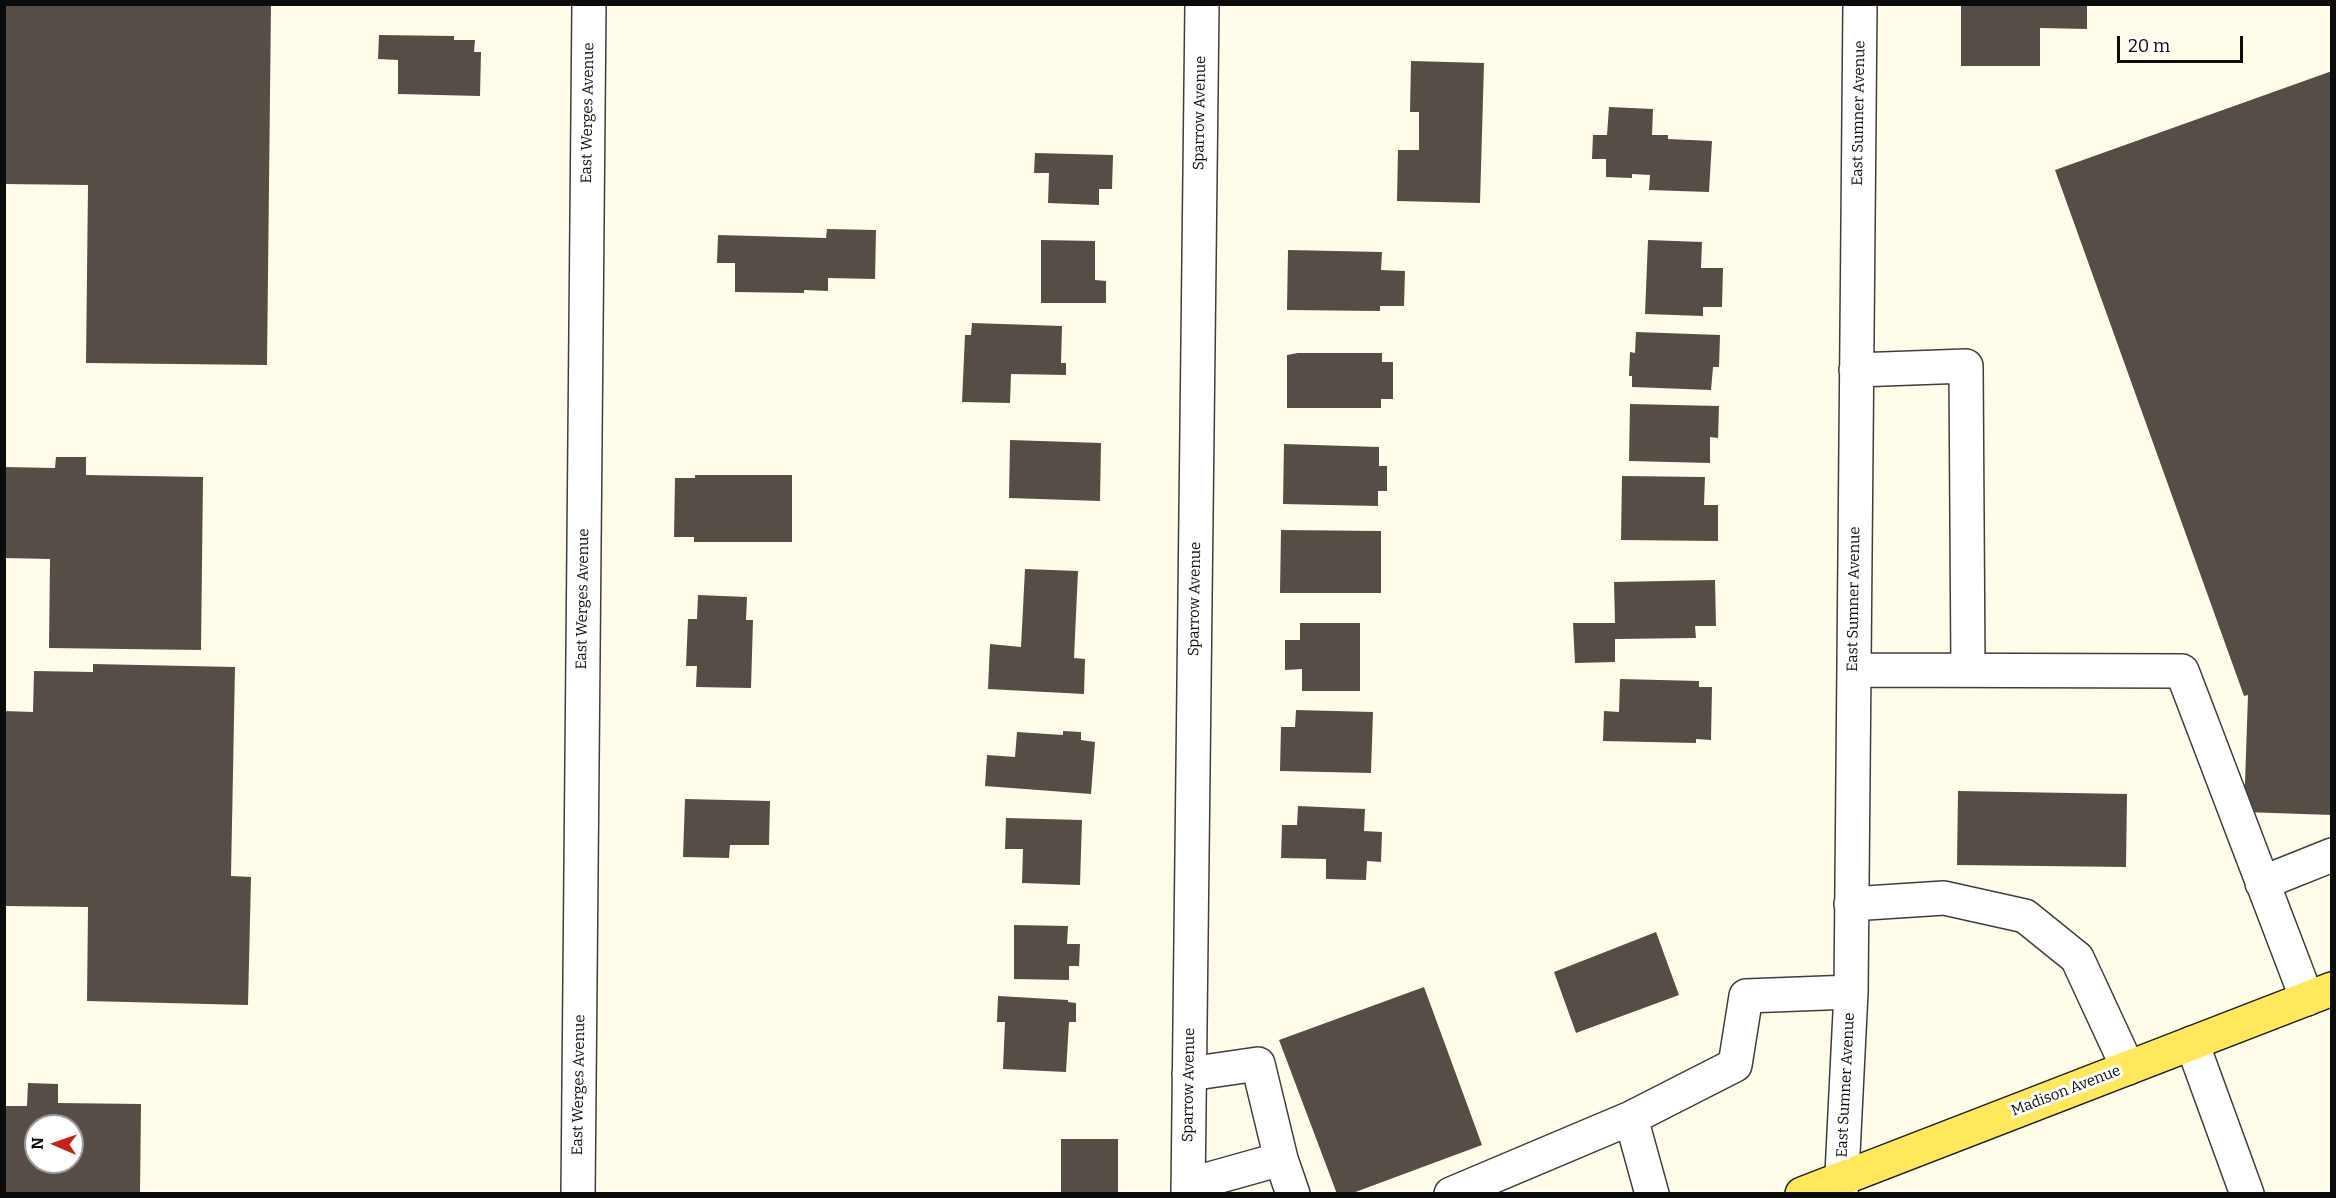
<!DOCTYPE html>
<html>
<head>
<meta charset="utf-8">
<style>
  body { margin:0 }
  #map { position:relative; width:2336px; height:1198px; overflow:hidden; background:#fffde9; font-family:Bitter,serif }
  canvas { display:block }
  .frame { position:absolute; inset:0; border:6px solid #0b0b0b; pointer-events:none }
  .north { position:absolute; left:24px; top:1114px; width:60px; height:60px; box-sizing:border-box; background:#fff; border:2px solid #9d9d9d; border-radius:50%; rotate:272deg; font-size:16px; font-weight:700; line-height:24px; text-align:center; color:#0b0b0b }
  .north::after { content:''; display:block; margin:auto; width:21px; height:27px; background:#c91f15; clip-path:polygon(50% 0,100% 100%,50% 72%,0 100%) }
  .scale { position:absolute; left:2117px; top:36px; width:126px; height:27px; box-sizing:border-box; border:3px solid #0b0b0b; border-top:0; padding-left:8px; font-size:18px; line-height:21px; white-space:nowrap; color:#0b0b0b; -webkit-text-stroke:4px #fff; paint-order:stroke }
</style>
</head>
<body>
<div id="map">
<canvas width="2336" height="1198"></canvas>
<div class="frame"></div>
<div class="north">N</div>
<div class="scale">20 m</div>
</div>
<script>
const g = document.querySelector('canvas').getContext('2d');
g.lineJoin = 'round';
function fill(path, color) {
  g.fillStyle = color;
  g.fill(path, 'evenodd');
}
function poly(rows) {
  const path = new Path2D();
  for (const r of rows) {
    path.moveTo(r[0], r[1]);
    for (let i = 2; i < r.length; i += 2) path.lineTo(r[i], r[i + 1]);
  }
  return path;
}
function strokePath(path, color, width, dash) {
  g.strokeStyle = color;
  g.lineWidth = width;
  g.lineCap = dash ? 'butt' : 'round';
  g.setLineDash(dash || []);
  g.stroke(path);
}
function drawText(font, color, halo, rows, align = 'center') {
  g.font = font + ' Bitter,serif';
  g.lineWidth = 6;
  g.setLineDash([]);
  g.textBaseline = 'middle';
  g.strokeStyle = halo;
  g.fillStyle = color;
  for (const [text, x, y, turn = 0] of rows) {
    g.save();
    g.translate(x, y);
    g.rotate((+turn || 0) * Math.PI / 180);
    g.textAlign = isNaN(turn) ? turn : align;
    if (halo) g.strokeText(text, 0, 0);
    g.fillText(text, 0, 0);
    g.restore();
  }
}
fill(poly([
  [4,4,271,4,267,365,86,363,88,185,4,184],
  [1961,4,2087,4,2087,29,2040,28,2040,66,1961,66],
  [379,35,454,36,454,40,475,40,474,52,481,52,480,96,398,94,398,60,378,59],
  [1411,61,1484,63,1480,203,1397,201,1398,150,1419,150,1419,112,1410,112],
  [2332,71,2332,815,2244,812,2248,695,2244,696,2055,170],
  [1609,107,1653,109,1652,135,1668,135,1668,139,1712,141,1709,192,1649,190,1650,175,1632,174,1632,178,1606,177,1606,159,1592,159,1593,135,1607,135],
  [1035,153,1113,155,1112,189,1099,189,1099,205,1048,203,1049,173,1034,173],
  [827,229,876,230,875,279,828,278,828,291,804,290,804,293,735,292,735,263,717,263,718,235,826,238],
  [1041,240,1095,241,1095,280,1106,281,1106,303,1041,303],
  [1648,240,1702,242,1701,268,1723,268,1722,307,1703,307,1703,316,1645,314],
  [1288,250,1382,252,1381,270,1405,271,1404,306,1380,306,1380,311,1287,310],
  [972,323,1062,326,1061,363,1066,363,1066,375,1011,374,1010,403,962,402,965,335,971,335],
  [1636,332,1720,335,1719,367,1713,367,1711,390,1632,387,1632,376,1629,376,1630,352,1635,353],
  [1298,353,1382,353,1382,362,1393,362,1393,399,1381,399,1381,408,1287,408,1287,355],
  [1630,404,1719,406,1718,438,1710,437,1710,463,1629,461],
  [1010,440,1101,443,1100,501,1009,498],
  [1284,444,1379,447,1379,466,1387,466,1387,491,1378,491,1378,506,1283,504],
  [56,457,86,457,86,475,203,477,201,650,49,648,50,559,4,558,4,467,55,468],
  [695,475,792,475,792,542,694,542,694,537,674,537,675,478,695,478],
  [1622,476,1705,477,1704,505,1718,505,1718,541,1621,540],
  [1281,530,1381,531,1381,593,1280,593],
  [1025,569,1078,571,1074,658,1085,659,1084,694,988,689,990,644,1021,647],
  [1715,580,1716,626,1695,626,1696,638,1615,639,1615,662,1575,663,1573,623,1615,623,1614,582],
  [698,595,747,597,746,620,753,620,751,688,696,687,697,666,686,666,688,619,697,619],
  [1300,623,1360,623,1360,691,1302,691,1302,669,1285,670,1285,640,1300,640],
  [93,664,235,667,231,876,251,877,248,1005,87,1001,88,907,4,906,4,711,33,712,34,671,93,672],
  [1620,679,1699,681,1699,687,1712,687,1711,740,1696,739,1696,743,1603,741,1604,711,1619,712],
  [1296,710,1373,712,1371,773,1280,771,1281,727,1295,727],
  [1063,731,1081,732,1081,740,1095,742,1091,794,985,786,987,755,1015,757,1017,732,1063,735],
  [1958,791,2127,794,2126,867,1957,865],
  [685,799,770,801,769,845,730,845,729,858,683,857],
  [1298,806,1365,809,1364,831,1382,832,1381,862,1367,861,1366,880,1326,879,1326,859,1281,858,1282,825,1297,825],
  [1006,818,1082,820,1080,885,1022,883,1023,849,1005,849],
  [1014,925,1068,926,1067,944,1080,944,1079,966,1069,966,1069,980,1014,979],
  [1656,932,1679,995,1576,1033,1554,972],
  [1424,987,1482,1145,1350,1194,1337,1194,1279,1040],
  [998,996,1068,1000,1068,1002,1076,1003,1076,1022,1069,1022,1066,1072,1003,1069,1005,1022,997,1022],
  [28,1083,58,1084,58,1103,141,1104,140,1194,4,1194,4,1106,27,1106],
  [36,1126,72,1126,72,1162,36,1162],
  [1061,1139,1118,1139,1118,1194,1061,1194]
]), '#554d46');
const minor = poly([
  [1856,370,1966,366,1968,670],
  [1854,670,2182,671,2307,999],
  [2262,883,2332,855],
  [1851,904,1944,898,2025,916,2077,958,2128,1068],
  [2192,1043,2247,1194],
  [1189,1074,1258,1064,1281,1159],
  [1631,1118,1735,1065,1746,996,1851,992],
  [1188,1185,1281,1159,1293,1194],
  [578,1194,589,4],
  [1188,1194,1202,4],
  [1451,1194,1631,1118,1652,1194],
  [1841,1194,1851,992,1860,4]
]);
const major = poly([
  [1802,1194,2332,989]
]);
strokePath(minor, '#3e3e3e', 36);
strokePath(major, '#1c1c1c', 36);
strokePath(minor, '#fff', 33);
strokePath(major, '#ffe859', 33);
drawText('15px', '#0b0b0b', '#fff', [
  ["East Werges Avenue",588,113,-89],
  ["Sparrow Avenue",1200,113,-89],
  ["East Sumner Avenue",1859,113,-89],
  ["East Werges Avenue",583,599,-89],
  ["Sparrow Avenue",1195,599,-89],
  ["East Sumner Avenue",1854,599,-89],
  ["East Werges Avenue",579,1085,-89],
  ["Sparrow Avenue",1189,1085,-89],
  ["East Sumner Avenue",1846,1085,-87],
  ["Madison Avenue",2066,1091,-21]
]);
</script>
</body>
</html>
